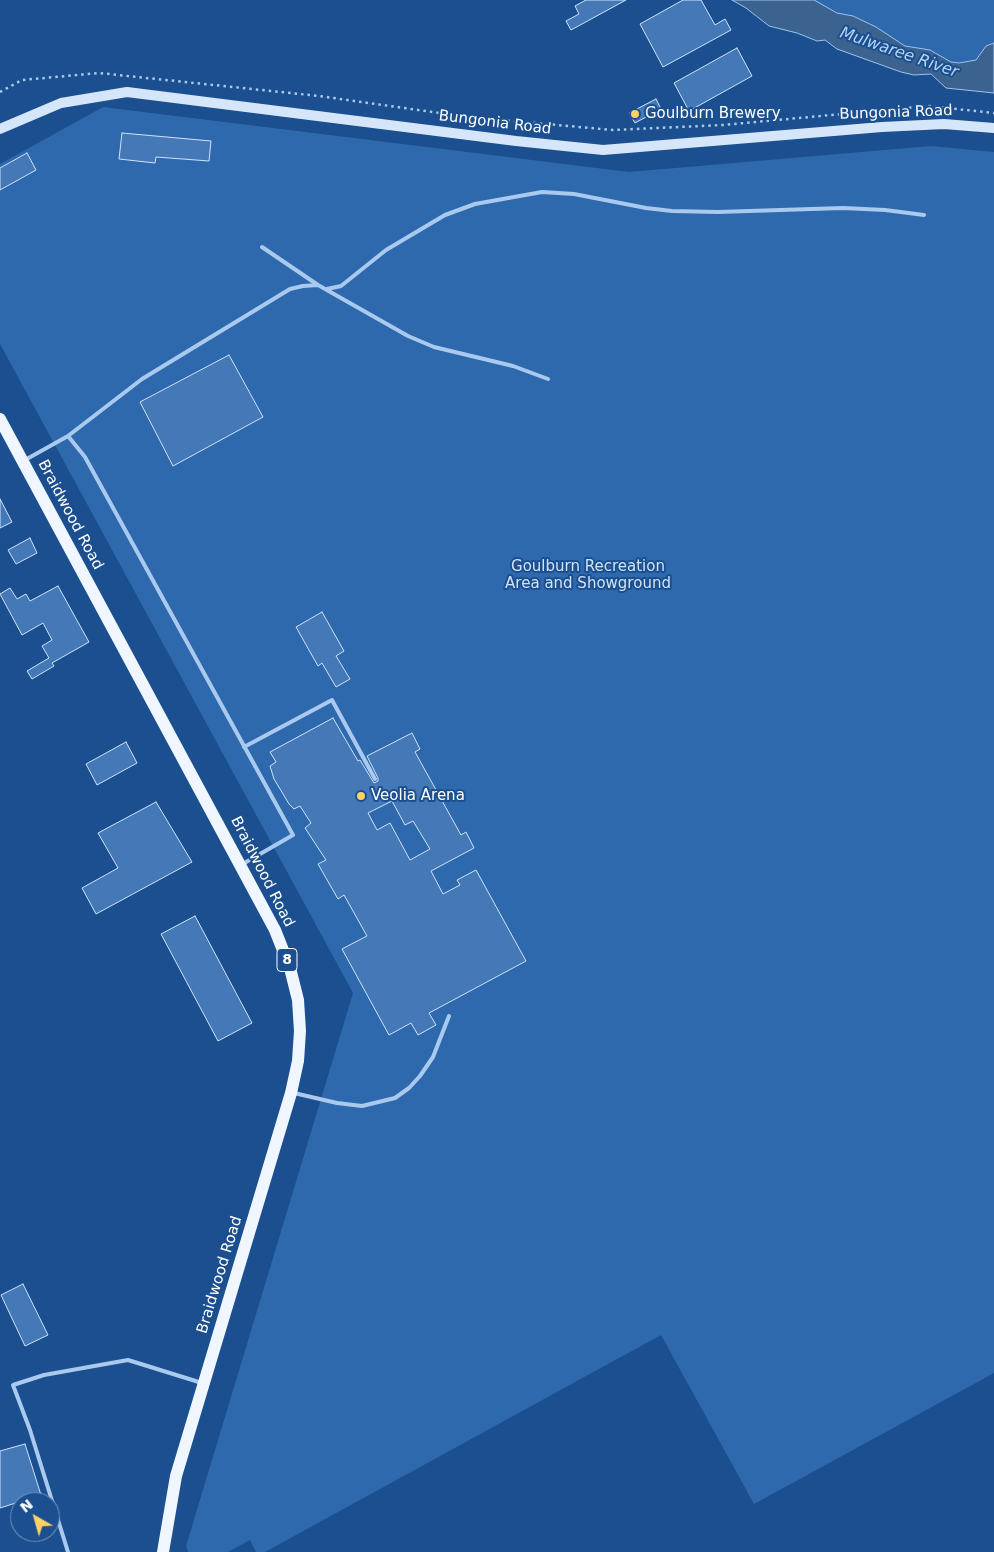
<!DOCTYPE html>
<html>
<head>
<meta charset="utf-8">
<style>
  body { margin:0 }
  #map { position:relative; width:994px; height:1552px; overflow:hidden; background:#1b4f8f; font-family:"DejaVu Sans",sans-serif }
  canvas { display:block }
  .north { position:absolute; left:10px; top:1492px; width:50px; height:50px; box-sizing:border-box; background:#1b4f8f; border:1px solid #7695bc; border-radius:50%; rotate:322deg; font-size:14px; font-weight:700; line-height:20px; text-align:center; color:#fff }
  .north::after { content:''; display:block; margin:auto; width:18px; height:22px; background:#ffd166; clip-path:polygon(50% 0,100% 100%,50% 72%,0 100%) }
</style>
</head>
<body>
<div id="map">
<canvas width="994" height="1552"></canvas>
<div class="north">N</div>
</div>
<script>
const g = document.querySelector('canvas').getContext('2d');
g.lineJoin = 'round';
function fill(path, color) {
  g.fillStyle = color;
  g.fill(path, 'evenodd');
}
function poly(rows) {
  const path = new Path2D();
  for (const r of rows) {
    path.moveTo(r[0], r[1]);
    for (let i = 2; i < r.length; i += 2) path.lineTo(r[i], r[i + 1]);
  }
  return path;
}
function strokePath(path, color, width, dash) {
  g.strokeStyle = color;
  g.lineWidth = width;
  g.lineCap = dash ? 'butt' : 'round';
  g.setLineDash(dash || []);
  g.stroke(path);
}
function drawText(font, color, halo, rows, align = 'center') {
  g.font = font + ' "DejaVu Sans",sans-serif';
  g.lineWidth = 4;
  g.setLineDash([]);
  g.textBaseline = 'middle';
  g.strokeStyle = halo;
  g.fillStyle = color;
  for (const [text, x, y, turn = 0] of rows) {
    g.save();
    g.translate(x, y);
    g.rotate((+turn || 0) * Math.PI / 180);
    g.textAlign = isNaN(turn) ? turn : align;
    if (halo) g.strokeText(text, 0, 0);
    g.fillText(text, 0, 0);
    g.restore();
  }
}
fill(poly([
  [814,0,994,0,994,43,986,46,976,60,964,63,951,62,930,50,905,46,876,27,853,16,837,13],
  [103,107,629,172,931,146,994,152,994,1373,754,1504,661,1335,265,1552,256,1552,250,1540,228,1552,188,1552,186,1546,353,993,0,344,0,164]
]), '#2e69ad');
const water = poly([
  [732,0,814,0,837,13,853,16,876,27,905,46,930,50,951,62,959,63,976,60,986,46,994,43,994,93,946,88,931,74,914,75,901,72,837,49,825,40,817,41,797,33,769,26,746,8,732,0]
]);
fill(water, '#3c6290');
strokePath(water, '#9cc4f0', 1);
const building = poly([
  [586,0,626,0,571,30,566,21,579,14,575,6,586,0],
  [683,0,701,0,715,25,725,19,731,30,663,67,640,24,683,0],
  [737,48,752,76,689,111,674,83,737,48],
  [656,99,661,109,635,123,629,113,656,99],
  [122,133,211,141,209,161,156,157,155,163,119,159,122,133],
  [27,153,36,170,0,190,0,168,27,153],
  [229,355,263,417,173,466,140,402,229,355],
  [0,499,12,522,0,528,0,499],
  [30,538,37,553,16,564,8,550,30,538],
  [58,586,89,642,52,663,54,666,32,679,27,671,49,658,42,646,52,640,43,623,22,635,0,594,10,588,17,599,26,594,30,601,58,586],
  [322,612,344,651,336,656,350,679,336,687,322,663,318,666,296,627,322,612],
  [333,718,358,761,360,760,374,783,378,781,378,778,367,756,412,733,420,749,415,752,461,835,466,832,474,848,431,871,443,894,460,885,457,880,476,870,526,961,429,1013,436,1025,418,1035,411,1023,389,1035,342,949,367,936,344,895,338,899,318,864,326,860,305,828,311,823,300,806,294,809,289,804,274,779,270,766,276,762,270,752,333,718],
  [392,801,405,825,413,821,430,849,410,860,390,823,377,830,368,813,392,801],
  [126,742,137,763,97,785,86,764,126,742],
  [156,802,192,862,96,914,82,888,118,868,98,833,156,802],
  [195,916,252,1023,218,1041,161,934,195,916],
  [23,1284,48,1335,25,1346,1,1295,23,1284],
  [25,1444,41,1495,0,1508,0,1451,25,1444]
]);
fill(building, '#4478b7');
strokePath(building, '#cfe3fa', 1);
strokePath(poly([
  [0,92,22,80,99,73,319,96,468,117,613,130,723,125,929,106,994,113]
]), '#a9c9ee', 2.5, [2.5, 4]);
strokePath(poly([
  [262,247,318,285,408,336,434,347,513,366,548,379],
  [327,289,341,286,386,250,445,215,475,204,542,192,574,194,646,208,672,211,718,212,843,208,885,210,924,215],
  [68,436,85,457,293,835,241,865],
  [25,460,68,436,142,379,290,289,303,286,318,285],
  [244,747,332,700,375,779],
  [294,1093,337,1103,362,1106,395,1098,409,1088,420,1076,433,1057,449,1016],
  [68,1552,30,1430,13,1385,44,1375,128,1360,202,1383]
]), '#a9c9ee', 4);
strokePath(poly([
  [0,129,61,103,127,92,516,141,603,150,882,127,944,124,994,128]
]), '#d6e6fa', 10);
strokePath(poly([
  [0,419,275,930,290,968,298,1000,300,1031,298,1061,291,1093,176,1476,163,1552]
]), '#f0f6ff', 12);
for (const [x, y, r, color] of [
  [635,114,5,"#ffd166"],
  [361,796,5,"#ffd166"]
]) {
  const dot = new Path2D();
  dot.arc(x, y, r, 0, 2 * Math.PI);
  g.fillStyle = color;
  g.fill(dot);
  strokePath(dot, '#1b4f8f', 2);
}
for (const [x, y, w] of [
  [287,960,20]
]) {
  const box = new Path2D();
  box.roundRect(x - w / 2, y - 11.5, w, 23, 4);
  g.fillStyle = '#1b4f8f';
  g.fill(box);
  strokePath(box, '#fff', 1);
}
drawText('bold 14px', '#fff', null, [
  ["8",287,960]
]);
drawText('15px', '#fff', '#1b4f8f', [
  ["Bungonia Road",896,113,-2],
  ["Bungonia Road",495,123,7],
  ["Braidwood Road",70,515,62],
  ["Braidwood Road",262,872,63],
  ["Braidwood Road",220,1275,-73]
]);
drawText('15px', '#fff', '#1b4f8f', [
  ["Goulburn Brewery",645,114],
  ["Veolia Arena",371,796]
], 'left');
drawText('15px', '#cfe3fa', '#1b4f8f', [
  ["Goulburn Recreation",588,567],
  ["Area and Showground",588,584]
]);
drawText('italic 16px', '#b5d3f5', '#1b4f8f', [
  ["Mulwaree River",899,53,19]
]);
</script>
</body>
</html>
